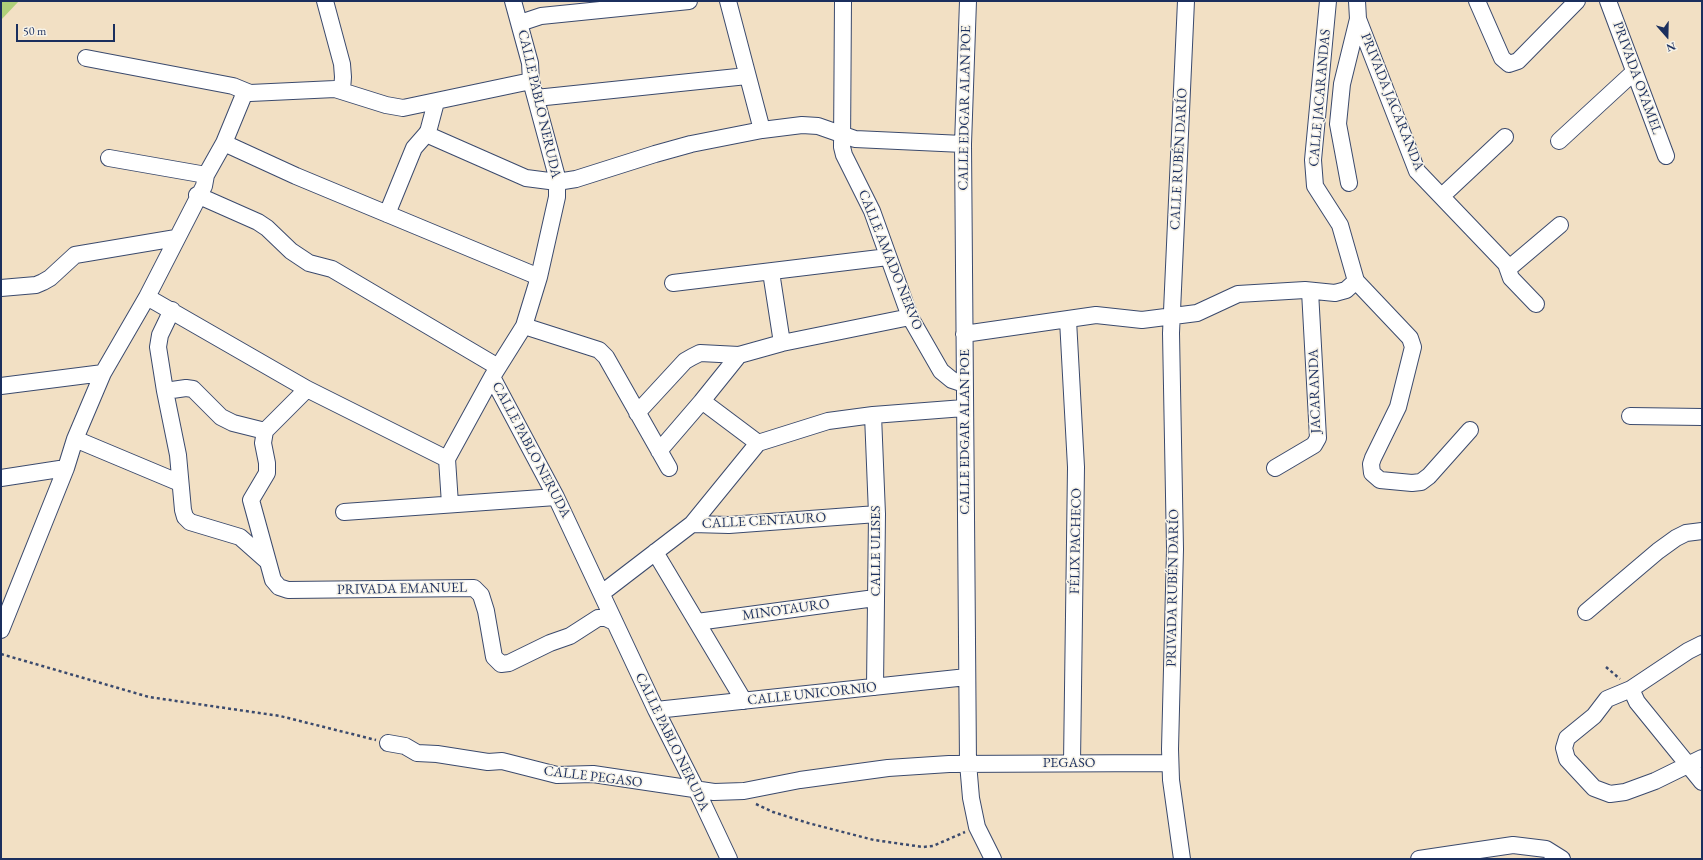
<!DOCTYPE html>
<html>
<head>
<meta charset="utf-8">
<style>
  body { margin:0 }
  #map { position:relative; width:1703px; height:860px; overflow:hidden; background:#f2e0c4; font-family:"EB Garamond",serif }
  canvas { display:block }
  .frame { position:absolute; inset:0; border:2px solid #1b2f5e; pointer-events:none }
  .north { position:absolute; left:1647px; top:16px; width:40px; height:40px; -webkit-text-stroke:3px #f7f3e8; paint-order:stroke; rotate:160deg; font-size:11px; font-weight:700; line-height:16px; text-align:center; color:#1b2f5e }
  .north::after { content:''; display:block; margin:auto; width:14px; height:18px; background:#1b2f5e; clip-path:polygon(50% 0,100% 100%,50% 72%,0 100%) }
  .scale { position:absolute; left:16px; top:24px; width:99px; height:18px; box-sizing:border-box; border:2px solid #1b2f5e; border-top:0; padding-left:5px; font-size:12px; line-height:14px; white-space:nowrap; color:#1b2f5e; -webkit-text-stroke:3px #f7f3e8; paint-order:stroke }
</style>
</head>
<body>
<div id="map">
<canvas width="1703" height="860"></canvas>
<div class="frame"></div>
<div class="north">N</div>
<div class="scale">50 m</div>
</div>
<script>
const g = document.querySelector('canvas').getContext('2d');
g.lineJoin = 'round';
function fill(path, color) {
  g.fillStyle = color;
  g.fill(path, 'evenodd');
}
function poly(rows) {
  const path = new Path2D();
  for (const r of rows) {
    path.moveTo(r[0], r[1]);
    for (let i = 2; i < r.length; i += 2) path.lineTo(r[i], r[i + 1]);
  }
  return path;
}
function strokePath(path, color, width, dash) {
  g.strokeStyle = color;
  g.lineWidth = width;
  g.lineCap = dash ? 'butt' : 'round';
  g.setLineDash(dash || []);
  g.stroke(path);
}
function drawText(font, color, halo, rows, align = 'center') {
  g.font = font + ' "EB Garamond",serif';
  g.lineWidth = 3;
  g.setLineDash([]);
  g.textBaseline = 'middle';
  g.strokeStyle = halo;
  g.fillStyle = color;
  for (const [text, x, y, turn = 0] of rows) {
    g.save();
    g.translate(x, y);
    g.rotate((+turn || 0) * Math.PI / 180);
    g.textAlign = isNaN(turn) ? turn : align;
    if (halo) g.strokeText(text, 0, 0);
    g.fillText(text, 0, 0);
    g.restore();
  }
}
fill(poly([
  [1,1,19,1,1,20]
]), '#afd079');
const minor = poly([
  [325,1,342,64,343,77,342,90],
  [728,1,762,130],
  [843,1,842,147,844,155,872,211,910,317,941,371,952,380,964,384],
  [968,1,963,144,968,763,971,798,977,827,993,859],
  [1328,1,1313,160,1315,186,1340,225,1356,281,1410,338,1413,347,1398,407,1373,458,1371,464,1372,473,1380,480,1412,483,1421,482,1429,476,1470,430],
  [1357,1,1358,19,1417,171,1506,264,1511,278,1536,304],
  [1477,1,1502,58,1509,64,1518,61,1577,1],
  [1608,1,1666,156],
  [520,23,541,16,689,1],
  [86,58,233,86,250,93,335,89,386,105,403,108,531,81],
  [536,98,747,76],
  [426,134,526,178,557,182,576,179,655,154,691,144,762,130,802,125,818,126,855,139,963,144],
  [1559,141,1634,72],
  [224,143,296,176,539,277],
  [109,158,206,175],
  [1349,183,1338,124,1342,84,1358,19],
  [197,195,258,222,267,228,291,251,309,263,332,269,498,367],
  [1442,196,1505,137],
  [387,214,414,148,428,132,436,102],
  [1508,269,1560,225],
  [771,272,782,343],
  [673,283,888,257],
  [1,288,36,285,43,282,50,278,75,255,176,238],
  [147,297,307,389,447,459],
  [172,310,160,335,158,347,165,391,186,388,193,389,221,417,233,423,265,431],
  [1068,320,1076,467,1072,763],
  [524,326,599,350,606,357,669,468],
  [964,334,1096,315,1142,320,1197,313,1238,294,1305,290,1335,293,1346,290,1356,281],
  [492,377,556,497,656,710,697,791,729,859],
  [1,386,103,373],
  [307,389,265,431,263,443,267,463,267,473,251,500,273,580,279,587,288,590,474,588,481,595,486,611,494,657,501,664,509,663,550,643,570,636,598,618,606,618,614,622],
  [165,391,178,455,183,510,185,517,190,522,240,537,266,560],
  [637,413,685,361,692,357,700,353,739,355],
  [873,415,877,514,875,687],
  [1630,416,1702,417],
  [75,439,180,483],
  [758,443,702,401,739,355,782,343,910,317],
  [659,451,702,401],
  [1275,468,1314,445,1318,438,1310,291],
  [1,478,66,468],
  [450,504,447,459,492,377,524,326,539,277,557,197,557,177,531,81,530,63,513,1],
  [344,512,556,497],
  [692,524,729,525,877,514],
  [655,552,744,701],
  [602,593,692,524,758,443,828,421,873,415,964,408],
  [1586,612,1658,551,1676,538,1686,533,1702,531],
  [697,622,875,598],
  [1,630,66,468,75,439,103,373,147,297,204,186,206,175,224,143,245,92],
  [1702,644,1688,651,1631,689,1607,699,1594,716,1567,738,1564,748,1567,759,1594,788,1610,794,1625,792,1655,781,1702,758],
  [1631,689,1637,702,1702,782],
  [656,710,967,677],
  [388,743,405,746,417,753,437,754,488,762,502,761,557,775,593,774,714,792,744,791,800,780,888,768,949,764,1170,763],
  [1182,859,1171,780,1170,749,1175,549,1171,333,1186,1],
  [1419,859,1513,845,1546,849,1562,859]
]);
strokePath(minor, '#3b4a6d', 18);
strokePath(poly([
  [1,654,149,697,280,716,376,740],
  [1606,667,1620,679],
  [756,804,773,812,808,823,874,840,923,847,933,846,965,832]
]), '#3b4a6d', 2.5, [3, 3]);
strokePath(minor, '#fff', 16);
drawText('14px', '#1b2f5e', '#f7f3e8', [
  ["PRIVADA OYAMEL",1637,78,70],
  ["CALLE JACARANDAS",1320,98,-85],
  ["PRIVADA JACARANDA",1392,102,68],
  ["CALLE PABLO NERUDA",539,104,77],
  ["CALLE EDGAR ALAN POE",965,108,-89],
  ["CALLE RUBÉN DARÍO",1179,159,-87],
  ["CALLE AMADO NERVO",890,260,68],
  ["JACARANDA",1315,391,-92],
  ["CALLE EDGAR ALAN POE",965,432,-90],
  ["CALLE PABLO NERUDA",531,450,62],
  ["CALLE CENTAURO",764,521,-3],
  ["FÉLIX PACHECO",1076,541,-89],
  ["CALLE ULISES",876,551,-90],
  ["PRIVADA RUBÉN DARÍO",1173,588,-89],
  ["PRIVADA EMANUEL",402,589,-1],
  ["MINOTAURO",786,610,-8],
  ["CALLE UNICORNIO",812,694,-6],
  ["CALLE PABLO NERUDA",672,742,64],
  ["PEGASO",1069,763],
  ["CALLE PEGASO",593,777,7]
]);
</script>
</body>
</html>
